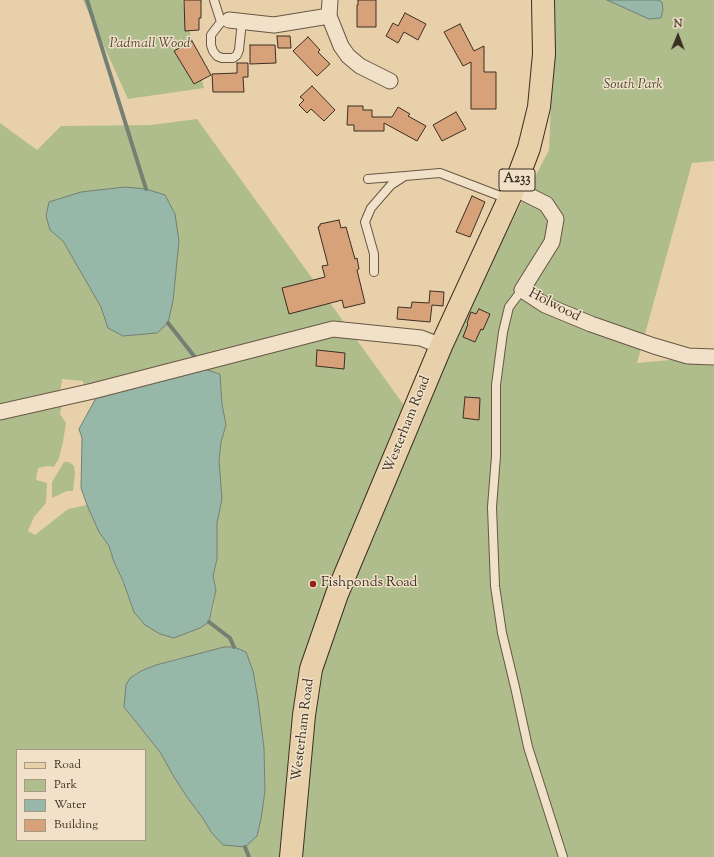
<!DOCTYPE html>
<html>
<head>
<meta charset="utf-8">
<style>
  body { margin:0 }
  #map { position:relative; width:714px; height:857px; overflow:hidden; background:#e8d1aa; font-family:"Sorts Mill Goudy",serif }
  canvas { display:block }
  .legend { position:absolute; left:16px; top:749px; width:130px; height:92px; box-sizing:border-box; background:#f0e1c8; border:1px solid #a89986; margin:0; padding:5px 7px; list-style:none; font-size:12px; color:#3c2e23 }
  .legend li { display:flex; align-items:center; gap:8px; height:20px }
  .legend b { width:20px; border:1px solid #a89986 }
  .north { position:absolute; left:658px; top:16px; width:40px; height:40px; -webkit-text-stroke:3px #f0e1c8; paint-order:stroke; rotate:1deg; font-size:11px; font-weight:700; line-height:16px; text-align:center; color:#3c2e23 }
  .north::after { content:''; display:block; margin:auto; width:14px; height:18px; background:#3c2e23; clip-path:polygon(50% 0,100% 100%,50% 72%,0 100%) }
</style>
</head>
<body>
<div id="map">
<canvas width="714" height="857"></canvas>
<ul class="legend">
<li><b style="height:5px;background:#e8d1aa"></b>Road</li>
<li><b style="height:11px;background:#afbd8d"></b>Park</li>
<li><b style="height:11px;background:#97b7a9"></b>Water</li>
<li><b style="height:11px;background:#d7a17a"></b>Building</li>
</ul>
<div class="north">N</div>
</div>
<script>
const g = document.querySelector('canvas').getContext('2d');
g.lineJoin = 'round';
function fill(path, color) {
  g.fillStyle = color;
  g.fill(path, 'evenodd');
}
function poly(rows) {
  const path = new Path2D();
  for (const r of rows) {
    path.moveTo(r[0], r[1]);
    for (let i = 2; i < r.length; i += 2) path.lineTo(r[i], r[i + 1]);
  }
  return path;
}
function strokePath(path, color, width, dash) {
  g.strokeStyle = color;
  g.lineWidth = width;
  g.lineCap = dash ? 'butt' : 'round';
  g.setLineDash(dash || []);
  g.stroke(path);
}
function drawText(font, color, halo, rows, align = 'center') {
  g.font = font + ' "Sorts Mill Goudy",serif';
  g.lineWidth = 3;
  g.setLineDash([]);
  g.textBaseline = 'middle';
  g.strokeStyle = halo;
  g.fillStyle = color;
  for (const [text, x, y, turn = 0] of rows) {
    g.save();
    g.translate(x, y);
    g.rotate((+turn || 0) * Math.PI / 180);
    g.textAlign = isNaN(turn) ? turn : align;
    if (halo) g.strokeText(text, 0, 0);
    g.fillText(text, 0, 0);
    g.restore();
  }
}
fill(poly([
  [83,0,182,0,204,88,128,99],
  [555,0,714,0,714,161,692,163,637,363,714,356,714,857,0,857,0,123,37,150,61,126,151,125,197,119,411,415,549,150],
  [63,241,179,241,173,301,108,328,101,307],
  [200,355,204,369,220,374,222,404,226,425,221,442,219,461,222,499,217,523,217,559,213,576,216,590,213,609,209,622,200,628,128,593,114,562,109,546,99,532,87,505,68,509,35,535,28,531,34,517,46,503,47,483,36,480,38,468,47,466,54,467,59,458,63,442,66,423,60,414,62,405,60,393,62,379,83,381,84,386],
  [180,658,258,700,264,748,265,791,261,819,257,836,211,832,202,817,187,797,174,777,160,752,124,707,141,671,156,665],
  [17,750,145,750,145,840,17,840],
  [64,462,69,462,74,466,75,474,73,491,67,491,52,498,52,482]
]), '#afbd8d');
const water = poly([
  [607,0,658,0,662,2,663,10,661,18,649,19,607,0],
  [125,187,146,189,165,195,175,214,179,241,173,301,168,323,157,333,123,336,108,328,101,307,63,241,50,230,46,216,49,202,81,192,125,187],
  [204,369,220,374,222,404,226,425,221,442,219,461,222,499,217,523,217,559,213,576,216,590,209,622,200,628,174,638,160,634,145,625,134,612,123,581,114,562,109,546,99,532,87,505,81,488,82,438,79,429,96,398,204,369],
  [224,647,234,647,246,652,253,671,258,700,264,748,265,791,261,819,257,836,245,847,223,845,211,832,202,817,187,797,174,777,160,752,124,707,126,685,130,678,141,671,156,665,224,647]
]);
fill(water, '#97b7a9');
strokePath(water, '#738073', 1);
strokePath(poly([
  [87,0,146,189],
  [168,323,198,361],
  [209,622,230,638,234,647],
  [245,847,249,857]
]), '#738073', 4);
const building = poly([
  [184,0,201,0,201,18,199,18,199,30,185,31,184,0],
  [358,0,376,0,376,27,357,27,357,5,358,5,358,0],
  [405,13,426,24,418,40,404,32,398,43,386,36,393,23,398,26,405,13],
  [460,24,474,51,484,46,484,72,496,72,496,109,471,109,471,62,463,66,444,32,460,24],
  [277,36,290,36,291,48,278,48,277,36],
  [308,37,320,50,318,52,330,64,317,76,293,51,308,37],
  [192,41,211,75,194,84,174,51,192,41],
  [250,45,275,45,276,63,250,64,250,45],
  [237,63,248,63,248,77,243,77,244,92,213,92,212,74,237,73,237,63],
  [312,86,335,110,324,121,311,109,307,113,299,105,304,100,300,97,312,86],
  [348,106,363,106,363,110,372,110,372,117,392,117,398,107,410,114,408,116,426,126,417,141,384,123,384,131,354,131,354,125,347,125,348,106],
  [456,112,466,129,442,141,433,125,456,112],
  [472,196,485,202,470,237,456,232,472,196],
  [339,220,341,228,346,227,355,259,357,258,359,269,357,270,365,303,344,308,342,300,289,314,282,288,325,277,322,266,328,265,318,227,320,226,320,224,339,220],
  [430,291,444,292,443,306,432,305,430,322,397,319,398,307,411,308,412,302,429,303,430,291],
  [479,309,490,314,483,330,481,329,475,342,463,337,468,324,467,323,471,312,476,314,479,309],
  [317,350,345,353,344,369,316,366,317,350],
  [465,397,480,398,479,420,463,418,465,397]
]);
fill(building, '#d7a17a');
strokePath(building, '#3c2e23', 1);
const lane = poly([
  [214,0,221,22],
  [229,20,221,22,211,35,211,45,213,51,217,56,222,58,233,58,237,55,239,50,242,21],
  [368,179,405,176],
  [374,272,374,254,365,222,371,208,391,185,405,176,440,173,508,199],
  [522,290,509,307,503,332,496,385,496,456,492,507,495,586,502,633,515,687,528,747,563,857]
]);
const street = poly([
  [330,0,329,16,341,46,348,56,360,66,390,81],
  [229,20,274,25,329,16],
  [514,188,546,204,556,219,552,242,522,290,545,305,591,324,654,346,688,356,714,357],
  [0,412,93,391,333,329,421,338,441,346]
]);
const primary = poly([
  [291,857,304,715,311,669,337,594,441,346,514,188,529,148,539,107,544,54,543,0]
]);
strokePath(lane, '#675745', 10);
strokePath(street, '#675745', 17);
strokePath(primary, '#3c2e23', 24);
strokePath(lane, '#f0e1c8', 8);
strokePath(street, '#f0e1c8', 15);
strokePath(primary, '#e8d1aa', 22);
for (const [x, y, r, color] of [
  [313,584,4,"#8f2418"]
]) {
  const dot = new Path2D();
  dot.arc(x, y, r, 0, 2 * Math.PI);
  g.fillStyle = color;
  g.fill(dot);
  strokePath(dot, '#f0e1c8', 1.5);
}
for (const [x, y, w] of [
  [517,180,36]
]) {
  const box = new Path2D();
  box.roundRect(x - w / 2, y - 11, w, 22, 3);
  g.fillStyle = '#f0e1c8';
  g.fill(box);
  strokePath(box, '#3c2e23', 1);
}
drawText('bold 13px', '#3c2e23', null, [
  ["A233",517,180]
]);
drawText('italic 14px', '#534b38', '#f0e1c8', [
  ["Padmall Wood",150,45],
  ["South Park",633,86]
]);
drawText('14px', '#3c2e23', '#f0e1c8', [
  ["Holwood",554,306,27],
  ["Westerham Road",408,425,-68],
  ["Westerham Road",304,730,-83]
]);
drawText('14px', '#3c2e23', '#f0e1c8', [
  ["Fishponds Road",321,584]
], 'left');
</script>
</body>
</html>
